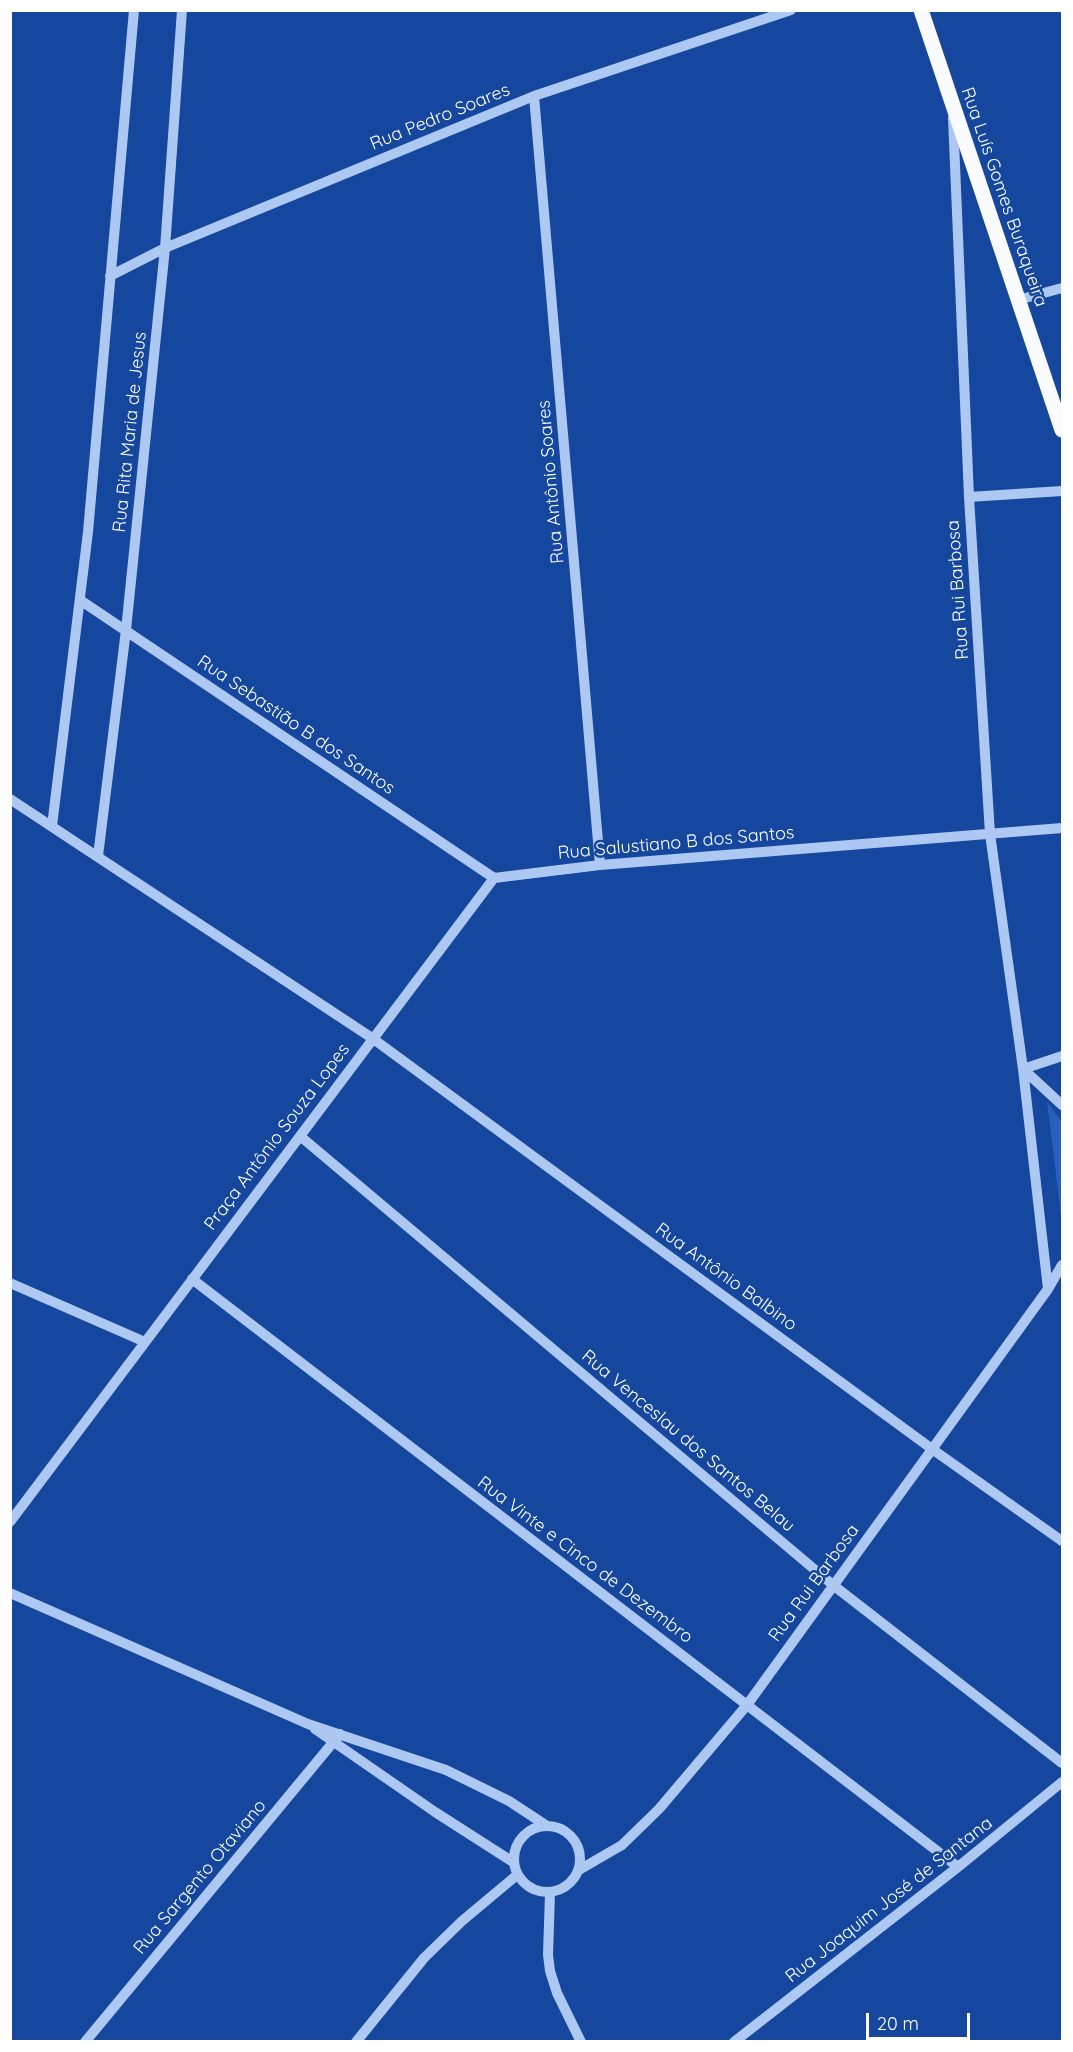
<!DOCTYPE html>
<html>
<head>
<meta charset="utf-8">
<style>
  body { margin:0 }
  #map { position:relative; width:1073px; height:2052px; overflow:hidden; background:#15479e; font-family:Quicksand,sans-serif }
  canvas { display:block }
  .frame { position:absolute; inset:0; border:12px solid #fff; pointer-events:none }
  .scale { position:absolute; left:866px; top:2013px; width:104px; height:27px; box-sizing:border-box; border:3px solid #fff; border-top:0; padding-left:8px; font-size:18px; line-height:21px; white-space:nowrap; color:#fff; -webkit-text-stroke:4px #15479e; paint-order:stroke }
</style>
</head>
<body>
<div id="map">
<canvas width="1073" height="2052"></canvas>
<div class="frame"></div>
<div class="scale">20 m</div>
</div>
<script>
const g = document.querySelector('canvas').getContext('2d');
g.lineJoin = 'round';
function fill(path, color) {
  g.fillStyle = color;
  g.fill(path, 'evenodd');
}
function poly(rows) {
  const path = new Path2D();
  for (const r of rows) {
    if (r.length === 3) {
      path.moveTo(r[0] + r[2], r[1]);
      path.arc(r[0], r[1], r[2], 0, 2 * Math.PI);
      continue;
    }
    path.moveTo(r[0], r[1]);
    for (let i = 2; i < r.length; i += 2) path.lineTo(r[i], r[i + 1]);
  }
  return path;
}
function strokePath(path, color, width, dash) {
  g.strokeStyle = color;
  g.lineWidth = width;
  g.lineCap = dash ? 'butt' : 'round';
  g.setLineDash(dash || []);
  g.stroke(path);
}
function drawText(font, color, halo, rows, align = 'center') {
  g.font = font + ' Quicksand,sans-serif';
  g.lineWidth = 5;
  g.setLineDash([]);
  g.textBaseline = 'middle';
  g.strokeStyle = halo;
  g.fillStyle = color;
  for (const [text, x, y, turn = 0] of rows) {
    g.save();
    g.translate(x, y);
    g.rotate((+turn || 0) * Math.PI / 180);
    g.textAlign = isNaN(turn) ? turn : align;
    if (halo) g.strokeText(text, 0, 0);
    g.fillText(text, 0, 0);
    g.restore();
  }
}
fill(poly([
  [1047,1102,1062,1122,1062,1222]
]), '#2960bb');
strokePath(poly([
  [534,96,600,865],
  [953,118,969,497,990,834,1023,1069,1048,1289],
  [110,276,165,248,534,96,791,10],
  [1018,300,1062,288],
  [969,497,1062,491],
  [80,600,494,878],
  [10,799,372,1038,932,1449,1062,1541],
  [52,826,88,532,134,10],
  [98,856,126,630,165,248,182,10],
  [1023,1069,1062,1105],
  [1023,1069,1062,1056],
  [300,1136,833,1585,1062,1763],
  [192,1279,958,1867],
  [10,1283,145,1342],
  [10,1522,494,878,600,865,1062,828],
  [10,1593,308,1724,446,1770,509,1801,547,1826],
  [315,1729,435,1812,513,1862],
  [547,1859,33],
  [579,1870,622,1845,659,1809,747,1705,1048,1289,1062,1265],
  [550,1893,548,1955,550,1971,557,1993,581,2042],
  [85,2042,340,1734],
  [356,2042,424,1958,462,1921,517,1875],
  [734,2042,958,1867,1062,1782]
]), '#adc8f3', 10);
strokePath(poly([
  [921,10,1062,430]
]), '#f9fbff', 15);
drawText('18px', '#fff', '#15479e', [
  ["Rua Pedro Soares",440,117,-22],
  ["Rua Luís Gomes Buraqueira",1004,197,71],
  ["Rua Rita Maria de Jesus",130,432,-84],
  ["Rua Antônio Soares",551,482,-95],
  ["Rua Rui Barbosa",958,590,-94],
  ["Rua Sebastião B dos Santos",296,725,34],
  ["Rua Salustiano B dos Santos",676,843,-5],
  ["Praça Antônio Souza Lopes",277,1137,-53],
  ["Rua Antônio Balbino",726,1277,36],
  ["Rua Venceslau dos Santos Belau",688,1441,40],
  ["Rua Vinte e Cinco de Dezembro",585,1560,37],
  ["Rua Rui Barbosa",814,1583,-54],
  ["Rua Sargento Otaviano",200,1877,-50],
  ["Rua Joaquim José de Santana",889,1900,-38]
]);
</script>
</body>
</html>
